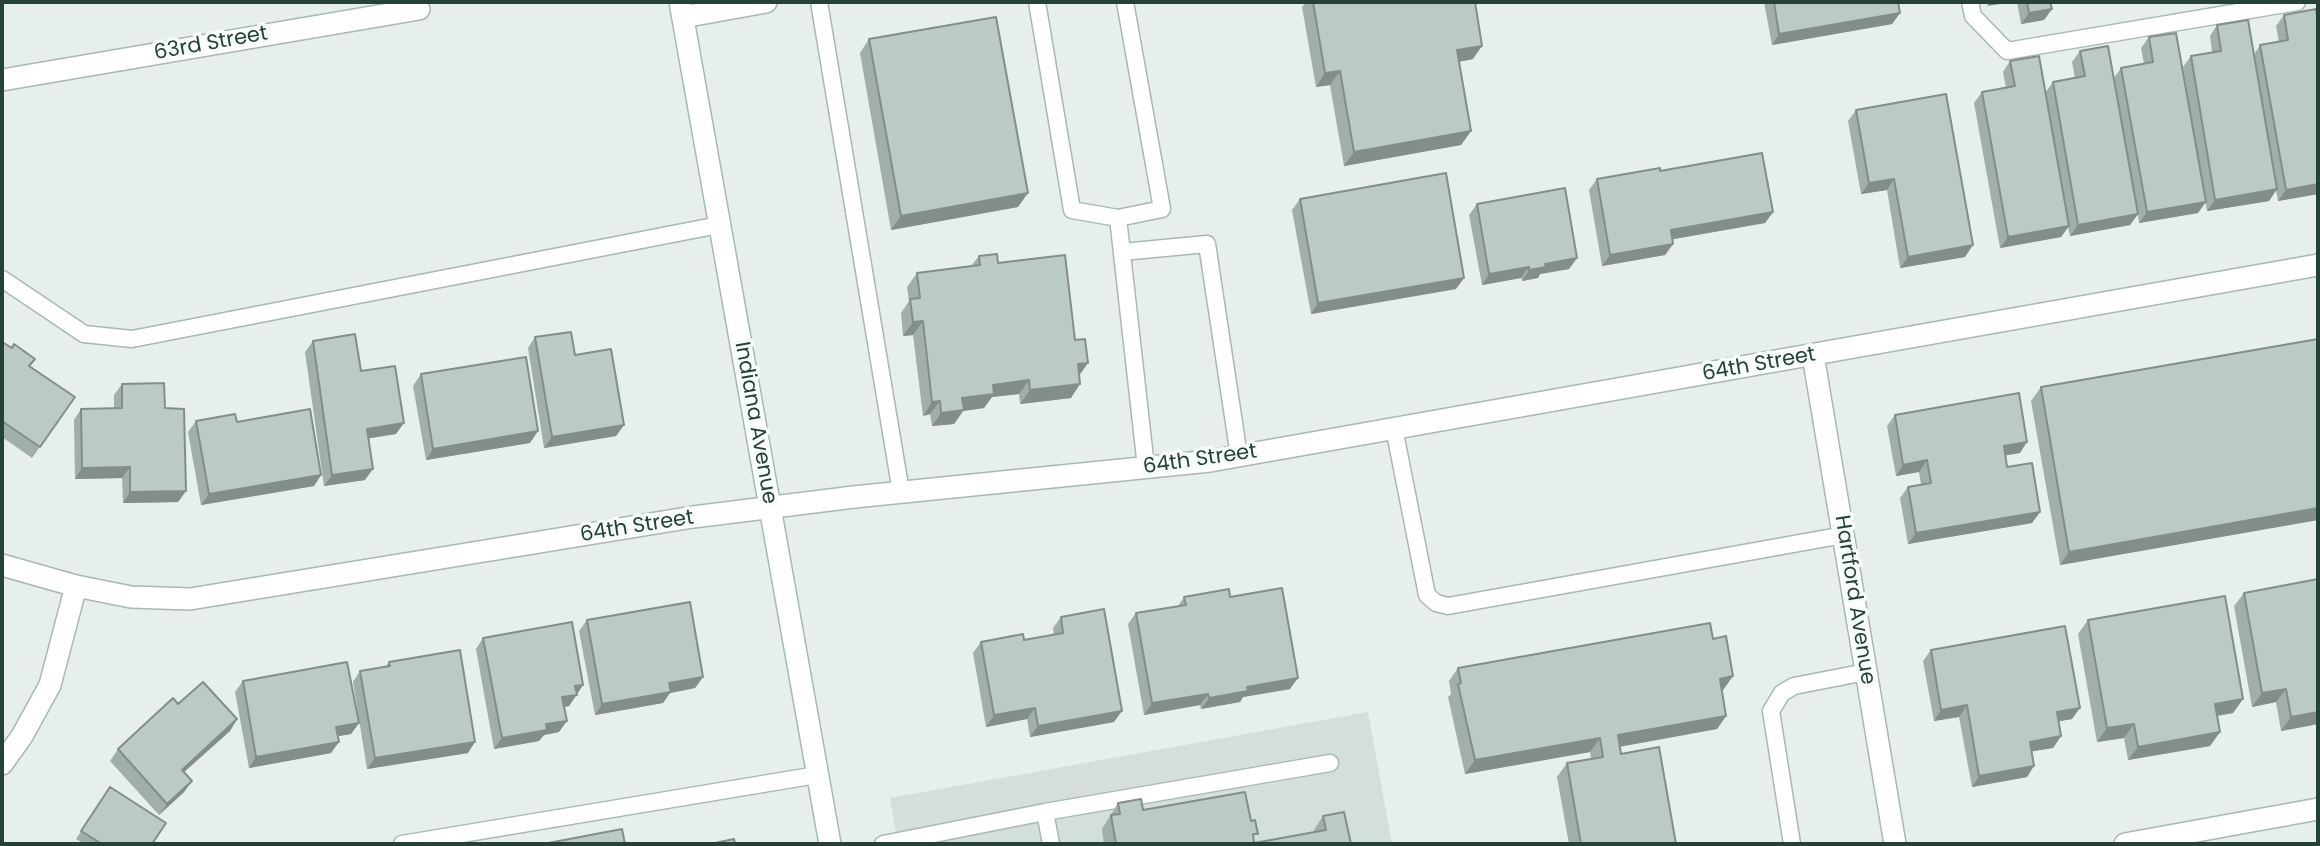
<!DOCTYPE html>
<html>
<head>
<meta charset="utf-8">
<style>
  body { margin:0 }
  #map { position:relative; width:2320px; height:846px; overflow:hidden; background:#e6efeb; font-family:Poppins,sans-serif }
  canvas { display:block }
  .frame { position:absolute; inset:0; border:4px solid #24423a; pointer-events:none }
</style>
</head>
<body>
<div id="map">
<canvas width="2320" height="846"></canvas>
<div class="frame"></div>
</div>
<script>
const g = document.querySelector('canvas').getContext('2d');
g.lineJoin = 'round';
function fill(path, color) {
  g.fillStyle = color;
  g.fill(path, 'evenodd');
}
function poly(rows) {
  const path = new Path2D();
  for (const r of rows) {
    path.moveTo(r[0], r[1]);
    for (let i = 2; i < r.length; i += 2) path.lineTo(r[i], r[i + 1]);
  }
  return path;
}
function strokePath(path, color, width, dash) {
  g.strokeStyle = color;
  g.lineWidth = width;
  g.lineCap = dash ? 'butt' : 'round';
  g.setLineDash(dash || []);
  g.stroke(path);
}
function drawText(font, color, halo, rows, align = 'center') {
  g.font = font + ' Poppins,sans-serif';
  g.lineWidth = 7;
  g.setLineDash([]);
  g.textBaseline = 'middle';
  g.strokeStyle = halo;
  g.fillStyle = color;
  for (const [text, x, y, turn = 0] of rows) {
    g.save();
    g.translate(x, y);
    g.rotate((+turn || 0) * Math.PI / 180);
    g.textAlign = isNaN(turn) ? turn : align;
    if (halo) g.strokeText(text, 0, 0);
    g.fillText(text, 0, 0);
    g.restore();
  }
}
fill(poly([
  [1368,712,1392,844,898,844,890,798]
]), '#d4dfda');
const lane = poly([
  [819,2,901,492],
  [1037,2,1072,210,1118,218,1146,467],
  [1970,2,1973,16,2007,51,2297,2],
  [1118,218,1162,209,1125,2],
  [1122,252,1207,244,1239,456],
  [2,279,84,334,132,339,719,225],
  [1394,428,1427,595,1436,603,1448,606,1844,535],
  [1045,812,1051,844],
  [402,844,817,775],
  [883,844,1045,812,1330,763],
  [1792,844,1771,711,1782,693,1794,686,1866,672]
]);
const street = poly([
  [683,17,766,2],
  [2,80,419,9],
  [1813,355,1895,844],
  [2,565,76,586,131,597,190,599,693,517,854,497,1210,461,2318,265],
  [2,764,22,736,50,685,76,586],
  [2125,844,2318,809]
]);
const secondary = poly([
  [680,2,830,844]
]);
strokePath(lane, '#a8b8b2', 19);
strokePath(street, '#a8b8b2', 24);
strokePath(secondary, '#a4bbb3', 24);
strokePath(lane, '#fff', 16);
strokePath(street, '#fff', 21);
strokePath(secondary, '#fff', 21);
fill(poly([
  [1306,2,1475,2,1473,59,1459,62,1471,131,1461,145,1344,166,1330,85,1316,87,1302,7],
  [1764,2,1898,2,1900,13,1892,24,1772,45],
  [2017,2,2050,2,2052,9,2044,20,2021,24],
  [2284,15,2318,22,2318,194,2278,201,2276,190,2269,201,2207,211,2183,67,2191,56,2212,52,2210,36,2217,25,2254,55,2260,45,2279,42,2276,26],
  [2149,37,2198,213,2139,223,2138,214,2130,225,2070,236,2068,227,2061,237,2000,248,1974,103,1982,92,2006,88,2003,72,2010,61,2045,93,2053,82,2075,78,2072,62,2080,51,2114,78,2121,68,2144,64,2141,48],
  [869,39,1018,207,891,230,860,53],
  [1856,110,1965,257,1900,268,1887,190,1861,194,1848,121],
  [1660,171,1773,212,1765,223,1672,239,1673,244,1665,255,1602,266,1589,190,1597,179],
  [1300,199,1456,289,1311,314,1292,210],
  [1477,204,1577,258,1569,269,1540,274,1538,278,1522,281,1521,278,1482,285,1469,215],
  [979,256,998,263,1075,340,1088,363,1079,375,1071,398,1020,404,1019,394,992,397,984,408,963,411,954,424,932,426,930,414,923,416,913,335,903,336,901,313,909,301,907,287,917,273,971,266],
  [535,337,624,425,616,436,544,448,528,348],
  [2318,339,2318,520,2060,565,2031,401,2041,387],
  [313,341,361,371,396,434,368,438,365,480,324,486,305,352],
  [2,342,29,366,75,397,32,458,2,437],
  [421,374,530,443,426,460,413,386],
  [122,384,165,408,186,491,178,502,123,503,122,478,75,479,74,420,81,409,114,408,114,395],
  [1895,415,2020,453,2005,455,2007,467,2040,512,2032,523,1908,544,1900,498,1908,487,1921,484,1919,472,1896,476,1887,426],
  [196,421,237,422,321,475,314,486,201,505,188,432],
  [2244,593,2318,724,2281,731,2276,702,2252,707,2234,606],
  [1184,597,1230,597,1290,689,1243,697,1240,702,1201,709,1200,705,1144,715,1128,624,1136,613,1178,606],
  [1061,617,1114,722,1030,737,1027,719,986,727,973,653,981,642,1024,640,1054,635,1053,628],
  [587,620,703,677,695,688,670,693,663,703,595,715,579,631],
  [2088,620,2243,699,2233,713,2217,716,2220,732,2210,746,2128,760,2124,738,2097,742,2078,634],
  [483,638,583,685,569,706,564,707,559,732,544,735,539,741,494,749,476,649],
  [1713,639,1733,676,1723,690,1722,690,1726,716,1717,729,1620,746,1621,754,1676,844,1569,844,1557,777,1567,763,1591,759,1590,752,1465,774,1448,697,1451,694,1449,681,1458,668],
  [1931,650,2072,719,2059,721,2061,736,2053,748,2032,751,2027,777,1972,787,1959,717,1934,721,1923,661],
  [389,662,468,753,367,769,353,682,360,671,385,667],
  [243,681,359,723,351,734,338,736,331,753,249,768,235,692],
  [178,704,237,719,230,731,184,772,192,781,184,792,159,815,110,761,118,749],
  [110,787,152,844,84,844,76,839],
  [1118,803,1254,839,1254,843,1314,832,1314,830,1323,816,1351,844,1104,844,1102,829]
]), '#a1aea9');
fill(poly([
  [1990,2,2013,2,1987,6],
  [2052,9,2044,20,2021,24,2029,13],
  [1900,13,1892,24,1772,45,1779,34],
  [1482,46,1473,59,1447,64,1457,50],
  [1340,71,1330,85,1316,87,1325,73],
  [1471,131,1461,145,1344,166,1354,152],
  [1894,179,1887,190,1861,194,1869,183],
  [2318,184,2318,194,2278,201,2286,190],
  [2277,189,2269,201,2207,211,2215,200],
  [1028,193,1018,207,891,230,901,216],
  [2206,202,2198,213,2139,223,2147,212],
  [1773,212,1765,223,1663,241,1671,230],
  [2138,214,2130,225,2070,236,2078,225],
  [2069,226,2061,237,2000,248,2008,237],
  [1673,244,1665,255,1602,266,1610,255],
  [1973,245,1965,257,1900,268,1908,257],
  [1577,258,1569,269,1540,274,1538,278,1522,281,1529,270,1545,264],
  [1529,267,1521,278,1482,285,1489,274],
  [1464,278,1456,289,1311,314,1318,303],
  [923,321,913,335,903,336,913,322],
  [1088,363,1078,377,1078,364],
  [1029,380,1019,394,992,397,984,408,963,411,954,424,932,426,941,413,962,398,993,385],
  [1080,384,1071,398,1020,404,1030,390],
  [940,401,930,414,923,416,932,402],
  [404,423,396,434,359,440,367,429],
  [624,425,616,436,544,448,552,437],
  [538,431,530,443,426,460,433,449],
  [2027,442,2020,453,1996,457,2004,446],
  [1927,460,1919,472,1896,476,1903,465],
  [130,467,122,478,75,479,82,468],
  [373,469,365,480,324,486,332,475],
  [321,475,314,486,201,505,209,494],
  [186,491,178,502,123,503,130,492],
  [2318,508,2318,520,2060,565,2069,552],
  [2040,512,2032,523,1908,544,1916,533],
  [1733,676,1723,690,1710,692,1720,679],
  [703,677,695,688,670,693,663,703,595,715,602,704,669,683],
  [1298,678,1290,689,1243,697,1240,702,1201,709,1209,698,1247,687],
  [583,685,569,706,555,709,562,697,575,686],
  [2286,689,2276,702,2252,707,2262,693],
  [1208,694,1200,705,1144,715,1152,703],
  [2243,699,2233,713,2205,718,2215,704],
  [1967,705,1959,717,1934,721,1941,710],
  [1035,708,1027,719,986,727,994,715],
  [2080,708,2072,719,2049,723,2057,712],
  [1122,711,1114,722,1030,737,1038,726],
  [2318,712,2318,724,2281,731,2291,717],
  [1726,716,1717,729,1608,749,1618,735],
  [237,719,230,731,174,781,182,770],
  [567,721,559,732,544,735,539,741,494,749,502,738,546,724],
  [359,723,351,734,328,738,336,727],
  [2134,724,2124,738,2097,742,2107,728],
  [2220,732,2210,746,2128,760,2138,747],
  [2061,736,2053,748,2022,753,2030,742],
  [1600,738,1590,752,1465,774,1475,760],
  [339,742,331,753,249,768,256,757],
  [475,742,468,753,367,769,375,758],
  [2034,766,2027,777,1972,787,1979,776],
  [192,781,184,792,159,815,167,804]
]), '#838d89');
const building = poly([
  [1313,2,1475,2,1482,46,1457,50,1471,131,1354,152,1340,71,1325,73,1313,2],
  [1774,2,1898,2,1900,13,1779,34,1774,2],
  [2027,2,2050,2,2052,9,2029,13,2027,2],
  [2316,9,2318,22,2318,184,2286,190,2260,45,2288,40,2284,15,2316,9],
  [996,17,1028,193,901,216,869,39,996,17],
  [2248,20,2277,189,2215,200,2191,56,2221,51,2217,25,2248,20],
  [2176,33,2206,202,2147,212,2121,68,2153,62,2149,37,2176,33],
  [2108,46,2138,214,2078,225,2053,82,2085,76,2080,51,2108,46],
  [2039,56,2069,226,2008,237,1982,92,2015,86,2010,61,2039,56],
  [1946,94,1973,245,1908,257,1894,179,1869,183,1856,110,1946,94],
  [1762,153,1773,212,1671,230,1673,244,1610,255,1597,179,1660,168,1660,171,1762,153],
  [1446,173,1464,278,1318,303,1300,199,1446,173],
  [1565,188,1577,258,1545,264,1546,267,1529,270,1529,267,1489,274,1477,204,1565,188],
  [997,254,998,263,1065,255,1075,340,1085,339,1088,363,1078,364,1080,384,1030,390,1029,380,993,385,994,394,962,398,964,410,941,413,940,401,932,402,923,321,913,322,910,299,920,298,917,273,980,265,979,256,997,254],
  [571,332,575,355,611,349,624,425,552,437,535,337,571,332],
  [355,334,361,371,395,366,404,423,367,429,373,469,332,475,313,341,355,334],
  [2318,339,2318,508,2069,552,2041,387,2318,339],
  [2,342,12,348,14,344,35,359,29,366,75,397,40,447,2,421,2,342],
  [526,357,538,431,433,449,421,374,526,357],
  [164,383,165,408,184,409,186,491,130,492,130,467,82,468,81,409,122,408,122,384,164,383],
  [2019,393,2027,442,2004,446,2007,467,2032,463,2040,512,1916,533,1908,487,1931,483,1927,460,1903,465,1895,415,2019,393],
  [310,409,321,475,209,494,196,421,235,414,237,422,310,409],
  [2318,579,2318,712,2291,717,2286,689,2262,693,2244,593,2318,579],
  [1282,588,1298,678,1247,687,1248,691,1209,698,1208,694,1152,703,1136,613,1186,605,1184,597,1229,589,1230,597,1282,588],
  [2225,596,2243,699,2215,704,2220,732,2138,747,2134,724,2107,728,2088,620,2225,596],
  [690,602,703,677,669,683,671,692,602,704,587,620,690,602],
  [1104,609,1122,711,1038,726,1035,708,994,715,981,642,1023,634,1024,640,1063,633,1061,617,1104,609],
  [572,622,583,685,575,686,577,695,562,697,567,721,546,724,547,730,502,738,483,638,572,622],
  [1710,623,1713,639,1726,636,1733,676,1720,679,1726,716,1618,735,1621,754,1659,747,1676,844,1581,844,1567,763,1603,757,1600,738,1475,760,1458,684,1461,683,1458,668,1710,623],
  [2065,626,2080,708,2057,712,2061,736,2030,742,2034,766,1979,776,1967,705,1941,710,1931,650,2065,626],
  [460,650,475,742,375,758,360,671,390,666,389,662,460,650],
  [347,662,359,723,336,727,339,742,256,757,243,681,347,662],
  [203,682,237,719,182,770,192,781,167,804,118,749,173,698,178,704,203,682],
  [110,787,166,823,152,844,102,844,81,831,110,787],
  [1245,792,1251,821,1255,820,1258,834,1253,834,1254,843,1326,830,1323,816,1344,812,1351,844,1116,844,1111,815,1120,814,1118,803,1141,799,1143,810,1245,792],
  [622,829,625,844,543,844,622,829],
  [734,839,735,844,710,844,734,839]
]);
fill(building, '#bbcac4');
strokePath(building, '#838d89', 2);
drawText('21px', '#24423a', '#f7fbf9', [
  ["63rd Street",211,44,-10],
  ["64th Street",1759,365,-10],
  ["Indiana Avenue",755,423,80],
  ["64th Street",1200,460,-8],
  ["64th Street",637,527,-9],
  ["Hartford Avenue",1854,600,81]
]);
</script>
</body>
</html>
